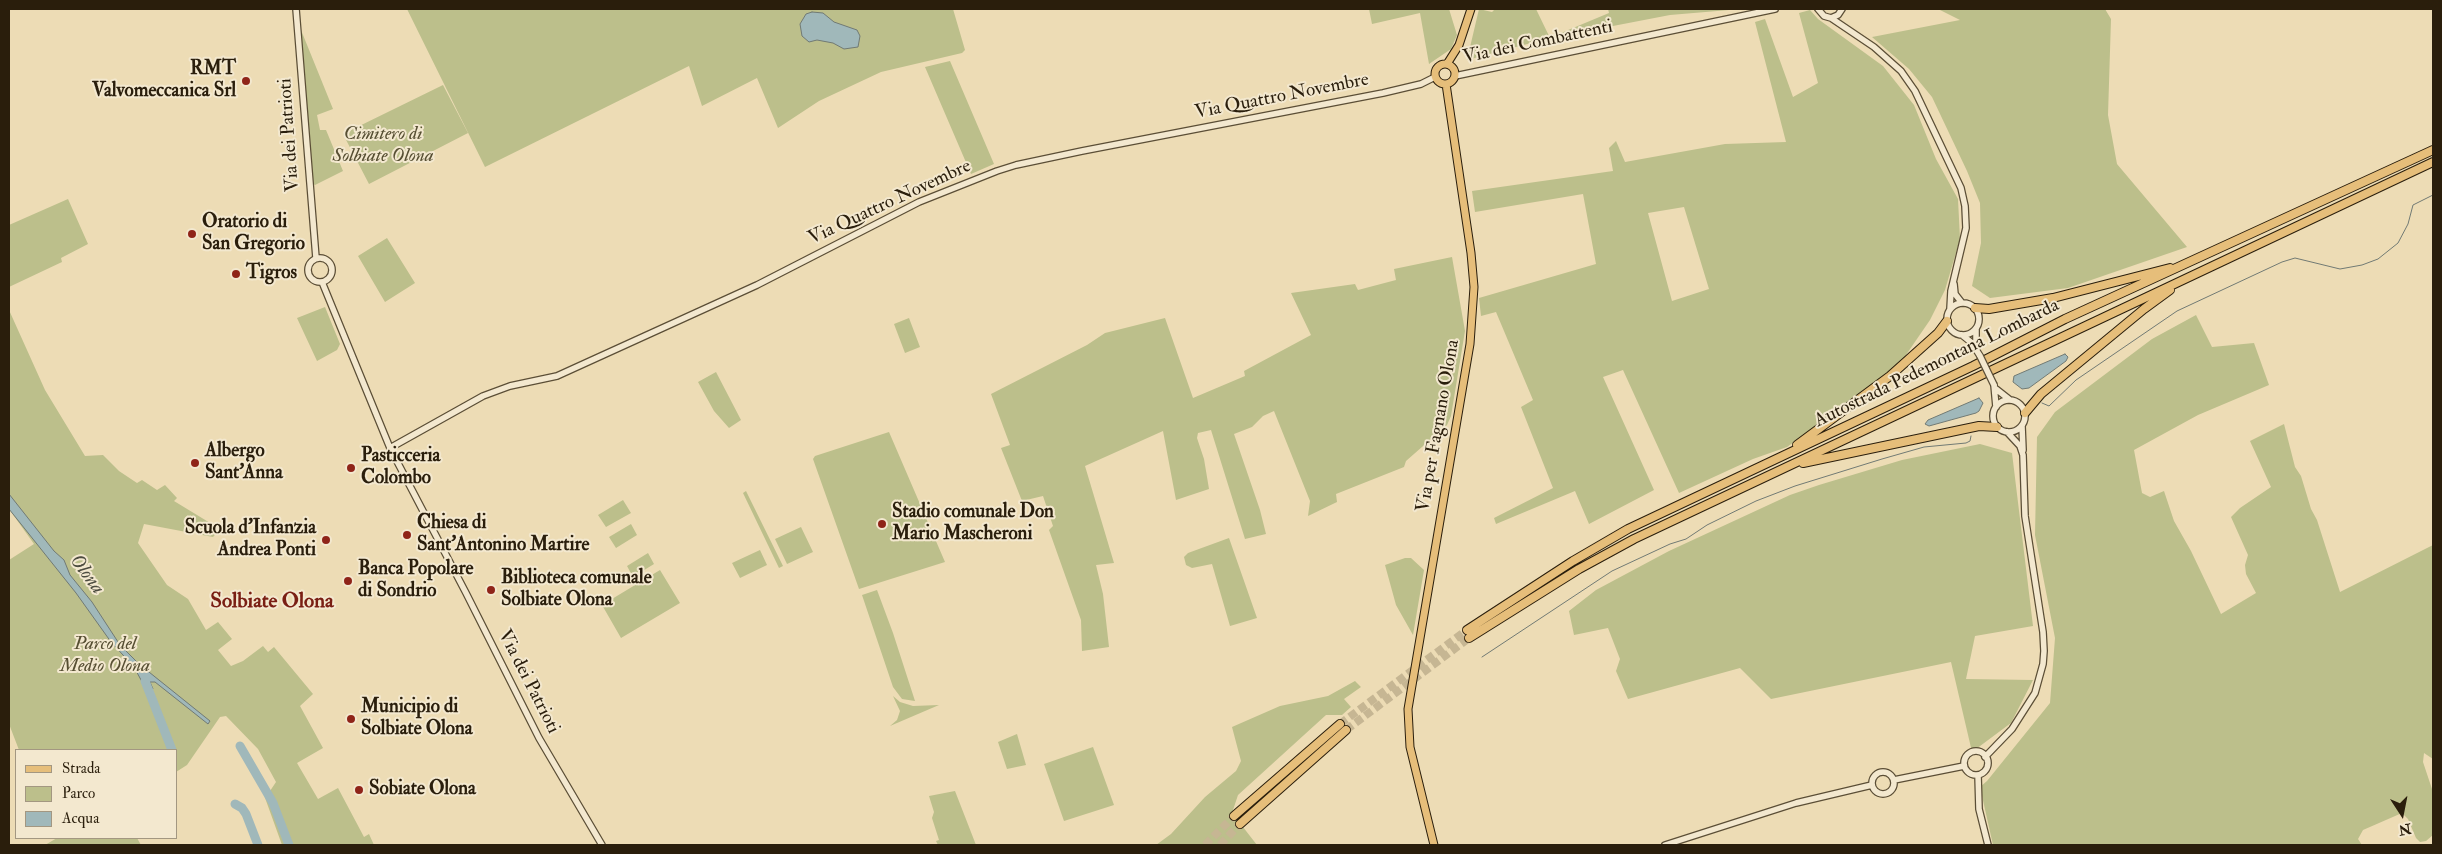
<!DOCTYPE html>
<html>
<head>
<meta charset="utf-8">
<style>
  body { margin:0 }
  #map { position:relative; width:2442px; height:854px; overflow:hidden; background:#eddcb5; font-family:"IM FELL Double Pica",serif }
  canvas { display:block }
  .frame { position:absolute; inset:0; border:10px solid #2a1e0c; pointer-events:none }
  .legend { position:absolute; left:15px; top:749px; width:162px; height:90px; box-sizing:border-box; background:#f3e8cf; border:1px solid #a39781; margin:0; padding:6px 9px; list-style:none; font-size:15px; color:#2a1e0c }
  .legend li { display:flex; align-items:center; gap:10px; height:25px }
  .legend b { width:25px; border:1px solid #a39781 }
  .north { position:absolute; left:2377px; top:789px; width:50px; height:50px; -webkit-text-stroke:4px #f3e8cf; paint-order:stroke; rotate:169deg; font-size:14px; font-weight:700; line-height:20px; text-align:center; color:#2a1e0c }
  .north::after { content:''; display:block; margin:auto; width:18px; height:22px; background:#2a1e0c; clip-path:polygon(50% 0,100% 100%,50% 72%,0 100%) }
</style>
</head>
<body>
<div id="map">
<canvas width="2442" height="854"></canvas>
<div class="frame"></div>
<ul class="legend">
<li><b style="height:6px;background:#e6be7a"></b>Strada</li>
<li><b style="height:14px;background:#bcbf8b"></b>Parco</li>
<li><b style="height:14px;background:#a0b8ba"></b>Acqua</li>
</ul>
<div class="north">N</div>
</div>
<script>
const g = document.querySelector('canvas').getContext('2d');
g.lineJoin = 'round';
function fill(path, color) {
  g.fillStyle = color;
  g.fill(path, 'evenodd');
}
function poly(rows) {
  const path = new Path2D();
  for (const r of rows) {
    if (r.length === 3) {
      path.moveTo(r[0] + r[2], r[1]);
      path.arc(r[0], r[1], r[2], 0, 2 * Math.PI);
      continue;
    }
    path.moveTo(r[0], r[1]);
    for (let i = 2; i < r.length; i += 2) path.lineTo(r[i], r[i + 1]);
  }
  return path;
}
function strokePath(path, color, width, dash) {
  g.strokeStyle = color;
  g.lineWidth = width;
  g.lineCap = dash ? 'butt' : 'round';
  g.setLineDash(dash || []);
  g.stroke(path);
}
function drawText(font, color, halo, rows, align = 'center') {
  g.font = font + ' "IM FELL Double Pica",serif';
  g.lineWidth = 4;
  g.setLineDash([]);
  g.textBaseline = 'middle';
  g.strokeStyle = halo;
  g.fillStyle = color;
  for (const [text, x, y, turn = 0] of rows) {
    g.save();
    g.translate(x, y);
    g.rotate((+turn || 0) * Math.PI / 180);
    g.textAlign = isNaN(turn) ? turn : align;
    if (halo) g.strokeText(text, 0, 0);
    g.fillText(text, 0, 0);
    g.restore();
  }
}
fill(poly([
  [407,9,953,9,965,50,962,53,881,72,819,101,778,128,757,78,702,106,689,66,485,167],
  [1369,9,1449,9,1457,35,1451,49,1429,64,1420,13,1372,24],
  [1479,9,1492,12,1495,9,1536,9,1550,38,1467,60],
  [1608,9,1741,9,1670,15,1561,36,1561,33,1609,13],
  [1938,9,2105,9,2111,19,2108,115,2117,164,2187,247,2068,288,1990,298,1972,286,1981,243,1980,203,1967,171,1932,97,1909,69,1872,37,1960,20],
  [1810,10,1818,19,1883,66,1914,105,1936,159,1958,199,1960,239,1945,290,1930,320,1897,368,1787,447,1753,459,1679,493,1623,370,1603,377,1654,490,1589,524,1575,491,1496,524,1494,518,1553,488,1521,407,1533,400,1496,312,1481,316,1479,298,1596,264,1583,194,1475,212,1472,191,1613,171,1609,148,1616,141,1625,162,1725,144,1786,142,1755,22,1765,19,1793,97,1818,83,1799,13],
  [1684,207,1709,289,1672,301,1648,213],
  [301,30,333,109,317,115,320,130,326,130,343,171,315,185,312,183],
  [950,61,994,164,971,174,925,67],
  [443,85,468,133,369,184,343,134],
  [68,199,88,244,61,258,62,262,9,287,9,225],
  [387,238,415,283,385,302,358,256],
  [1452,257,1465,331,1451,416,1447,425,1406,461,1404,467,1336,494,1337,502,1308,516,1310,501,1274,411,1263,416,1252,427,1234,434,1260,510,1266,534,1245,539,1211,430,1198,433,1197,438,1204,459,1209,489,1176,500,1163,431,1085,466,1114,563,1096,565,1103,594,1109,647,1082,651,1081,620,1049,530,1053,526,1043,496,1022,501,1001,448,1010,445,991,394,1087,345,1105,333,1165,318,1193,398,1245,376,1244,371,1311,335,1291,293,1355,284,1358,290,1396,280,1394,269],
  [325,307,340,344,337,350,317,361,297,318],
  [9,310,45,390,85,456,103,455,119,471,137,483,142,480,157,490,165,485,177,498,174,501,220,529,213,537,144,524,138,543,167,585,188,599,206,630,218,622,232,639,218,650,231,666,243,661,263,646,268,652,274,647,313,694,300,706,323,748,297,763,318,799,338,788,364,837,369,834,374,845,282,845,264,795,270,791,276,782,258,749,226,716,220,717,187,765,176,772,176,750,19,750,9,724,9,560,34,544,9,509],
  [2196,315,2212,347,2254,343,2269,385,2198,415,2134,450,2142,493,2150,497,2164,491,2174,521,2191,551,2221,614,2256,593,2246,574,2245,565,2248,555,2231,517,2240,508,2271,487,2250,441,2284,424,2295,467,2301,476,2311,509,2317,520,2340,592,2433,545,2433,759,2424,753,2423,762,2433,792,2433,835,2426,841,2420,842,2416,838,2408,819,2402,813,2363,830,2358,839,2362,845,1993,845,1980,787,1987,781,2050,703,2055,638,2035,535,2037,437,2055,412,2152,339],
  [909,318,920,347,905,353,894,324],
  [716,372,741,420,729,428,714,411,698,382],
  [889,432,945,562,859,589,813,459,815,456],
  [1980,444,2012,453,2033,626,1975,636,1966,679,2033,680,2011,723,1972,752,1951,662,1771,699,1740,668,1628,699,1616,671,1620,659,1608,628,1574,635,1569,611,1596,590,1669,551,1790,495,1819,485,1902,460],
  [746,491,783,566,779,568,743,493],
  [623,500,631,513,606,527,598,515],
  [631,524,637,535,616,548,609,537],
  [801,527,813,552,787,564,775,539],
  [1229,538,1257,618,1230,626,1212,564,1192,568,1186,565,1184,557,1188,553],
  [760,550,767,565,740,578,732,563],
  [648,553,654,564,633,577,627,566],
  [1405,558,1411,558,1424,570,1413,635,1396,605,1385,565],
  [660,570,680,603,621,638,602,605],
  [877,590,893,633,915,701,902,699,893,687,862,595],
  [1355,681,1361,687,1344,699,1351,707,1342,715,1326,715,1238,795,1232,813,1257,845,1156,845,1171,834,1205,797,1236,771,1241,761,1232,727,1280,706,1328,696],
  [893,696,900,702,913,706,939,705,890,726,897,720,900,711],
  [1017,734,1026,765,1007,769,998,742],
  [1093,747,1114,805,1064,821,1044,764],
  [955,791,976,845,938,845,936,841,939,840,932,818,934,812,929,796],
  [57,838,137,838,141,845,45,845]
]), '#bcbf8b');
const water = poly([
  [812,12,823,13,834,22,857,30,860,36,858,47,844,49,833,43,817,40,809,42,802,36,800,24,806,14,812,12],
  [2065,354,2068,357,2066,361,2029,388,2022,389,2013,382,2014,376,2065,354],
  [1979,398,1983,403,1979,411,1976,413,1929,426,1925,424,1928,420,1979,398],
  [9,494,54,551,64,560,70,575,92,602,120,645,139,664,210,721,208,724,155,682,150,682,153,689,147,691,134,667,111,642,76,593,9,509,9,494]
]);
fill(water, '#a0b8ba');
strokePath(water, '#717a74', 1);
strokePath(poly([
  [2042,403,2049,406,2076,380,2177,311,2282,262,2295,258,2340,269,2362,265,2378,259,2398,243,2408,224,2413,205,2433,195],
  [1482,657,1612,571,1670,544,1686,539,1707,525,1756,501,1795,486,1882,459,1924,447,1966,443,1970,441,1971,436]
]), '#717a74', 1);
strokePath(poly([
  [145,681,172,750],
  [240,746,273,803,289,845],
  [235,804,242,808,246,814,258,845]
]), '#a0b8ba', 9);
strokePath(poly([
  [1340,724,1467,630],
  [1346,730,1469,638],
  [1205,845,1234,816],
  [1220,845,1240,824]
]), '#c6b693', 8, [8, 4]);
const minor = poly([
  [296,9,316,258],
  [1818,9,1824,16,1831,18,1838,15,1842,9],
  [1831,18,1874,47,1901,71,1915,91,1961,188,1965,206,1966,228,1951,291,1950,309],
  [1455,76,1775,9],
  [320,270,12],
  [322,282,390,448,466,593,539,738,602,845],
  [1954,284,1955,294,1962,303],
  [1963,319,16],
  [1976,329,1976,349],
  [1962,335,1972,343,1980,356],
  [1994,385,1996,407],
  [1996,389,2010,400],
  [2009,416,16],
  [2022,426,2023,450],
  [390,448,483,396,510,386,557,376,757,285,919,202,997,171,1016,165,1082,151,1383,93,1421,84,1435,77],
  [1976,763,12],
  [1985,757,2012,729,2035,693,2043,664,2044,651,2043,632,2025,516,2023,455,2020,446,2007,432],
  [1883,783,11],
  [1978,775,1979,809,1988,845],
  [1894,780,1964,766],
  [1665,845,1796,803,1872,785]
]);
const major = poly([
  [1445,74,10],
  [1447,64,1459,45,1471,9],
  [1434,845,1410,747,1408,709,1470,344,1474,287,1471,253,1446,84]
]);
const highway = poly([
  [1975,308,1989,309,2053,298,2170,268],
  [2025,413,2041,394,2144,309,2170,290],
  [1797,445,1890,376,1938,333,1947,321],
  [1803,463,1979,426,1997,427],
  [1467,630,1573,561,1628,529,1973,366,2065,319,2433,150],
  [1469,638,1579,569,1634,539,2433,162],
  [1234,816,1340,724],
  [1240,824,1346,730]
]);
strokePath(minor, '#5b4e36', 8);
strokePath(major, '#2a1e0c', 9);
strokePath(highway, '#2a1e0c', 10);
strokePath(minor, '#f3e8cf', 5.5);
strokePath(major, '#e6be7a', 7);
strokePath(highway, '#e6be7a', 8);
const minorBridge = poly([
  [1980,356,1994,385]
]);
strokePath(minorBridge, '#5b4e36', 8, []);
strokePath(minorBridge, '#f3e8cf', 5.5);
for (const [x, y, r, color] of [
  [246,81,5,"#8f2418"],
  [192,234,5,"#8f2418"],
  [236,274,5,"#8f2418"],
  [195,463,5,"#8f2418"],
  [351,468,5,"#8f2418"],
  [882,524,5,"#8f2418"],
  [407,535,5,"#8f2418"],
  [326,540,5,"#8f2418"],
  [348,581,5,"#8f2418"],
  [491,590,5,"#8f2418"],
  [351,719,5,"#8f2418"],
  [359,790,5,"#8f2418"]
]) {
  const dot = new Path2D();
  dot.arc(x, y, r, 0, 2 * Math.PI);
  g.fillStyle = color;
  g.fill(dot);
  strokePath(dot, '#f3e8cf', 2);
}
drawText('19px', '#2a1e0c', '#f3e8cf', [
  ["Via dei Combattenti",1538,43,-12],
  ["Via Quattro Novembre",1282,97,-11],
  ["Via dei Patrioti",290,135,-94],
  ["Via Quattro Novembre",890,203,-25],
  ["Autostrada Pedemontana Lombarda",1937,364,-26],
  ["Via per Fagnano Olona",1439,426,-80],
  ["Via dei Patrioti",528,682,63]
]);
drawText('bold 19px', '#2a1e0c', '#f3e8cf', [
  ["RMT",236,70,"right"],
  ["Valvomeccanica Srl",236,92,"right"],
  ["Oratorio di",202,223],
  ["San Gregorio",202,245],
  ["Tigros",246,274],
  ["Albergo",205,452],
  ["Sant'Anna",205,474],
  ["Pasticceria",361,457],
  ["Colombo",361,479],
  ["Stadio comunale Don",892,513],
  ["Mario Mascheroni",892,535],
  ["Chiesa di",417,524],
  ["Sant'Antonino Martire",417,546],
  ["Scuola d'Infanzia",316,529,"right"],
  ["Andrea Ponti",316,551,"right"],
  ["Banca Popolare",358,570],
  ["di Sondrio",358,592],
  ["Biblioteca comunale",501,579],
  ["Solbiate Olona",501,601],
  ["Municipio di",361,708],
  ["Solbiate Olona",361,730],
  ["Sobiate Olona",369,790]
], 'left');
drawText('italic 19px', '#564e32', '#f3e8cf', [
  ["Cimitero di",383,135],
  ["Solbiate Olona",383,157],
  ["Parco del",105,645],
  ["Medio Olona",105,667]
]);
drawText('italic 20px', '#4d4c40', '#f3e8cf', [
  ["Olona",86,575,53]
]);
drawText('bold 21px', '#7a1f14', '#f3e8cf', [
  ["Solbiate Olona",272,602]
]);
</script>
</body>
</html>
